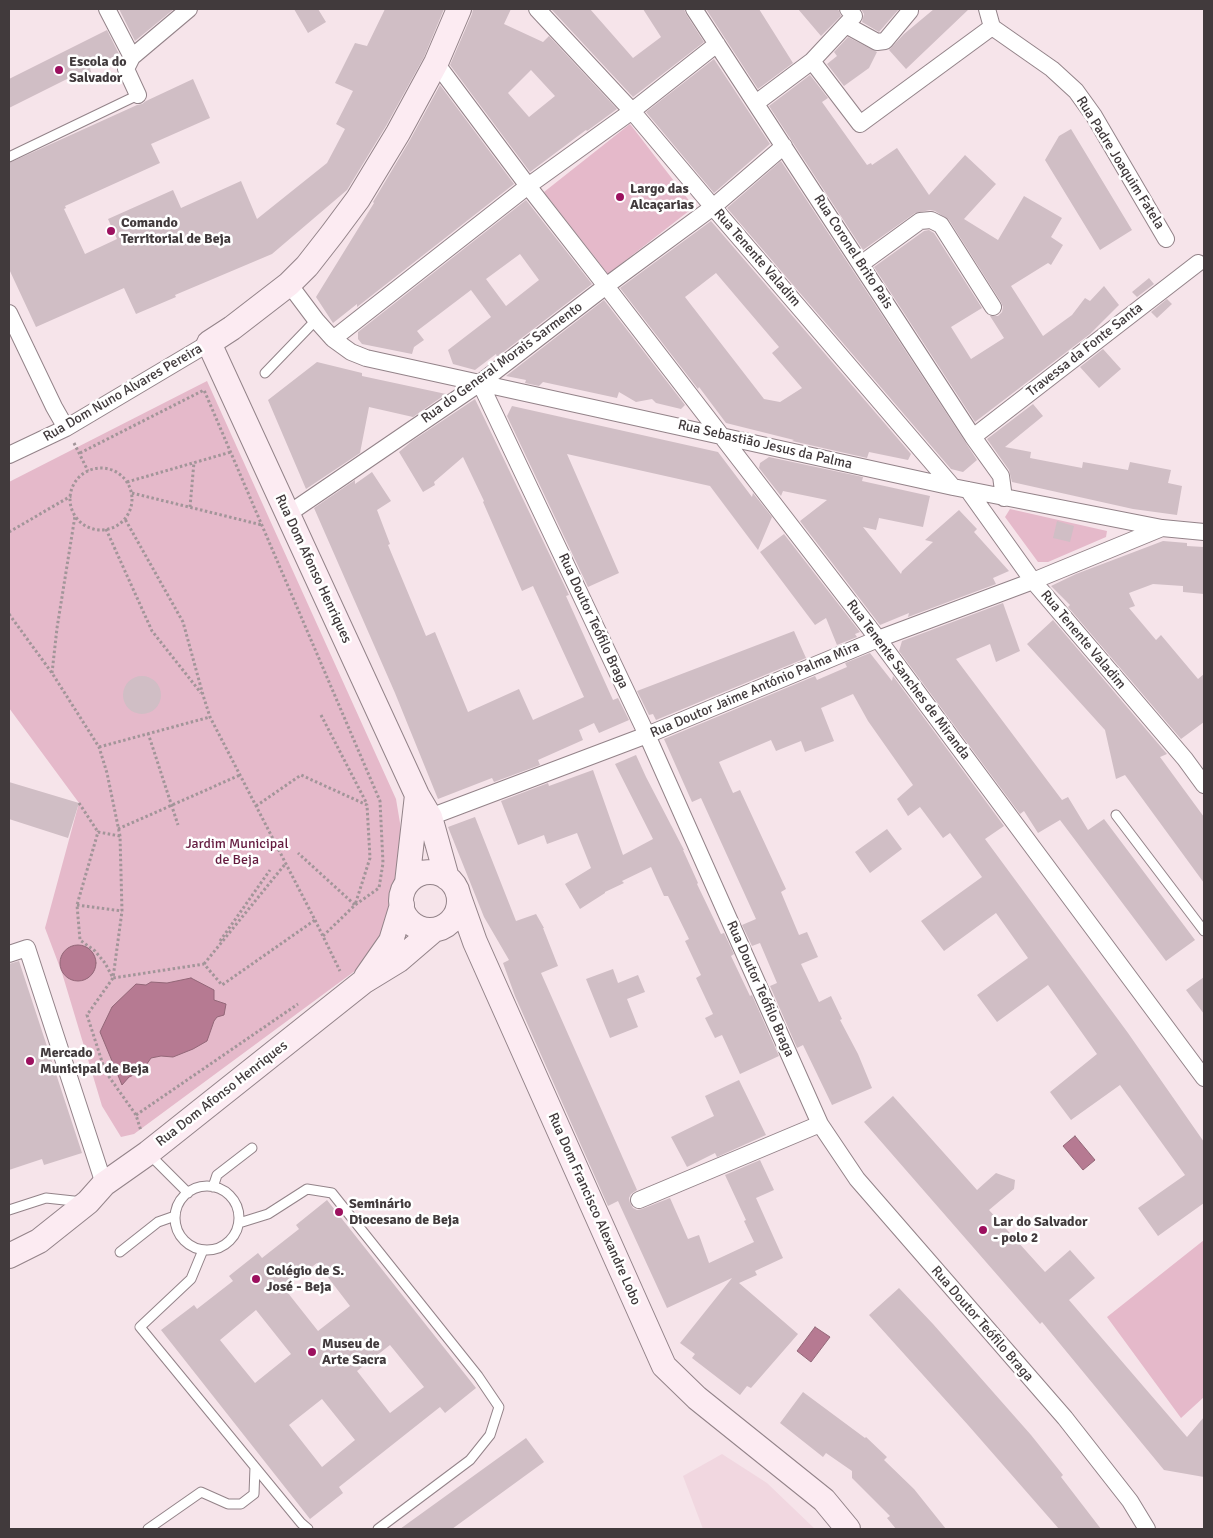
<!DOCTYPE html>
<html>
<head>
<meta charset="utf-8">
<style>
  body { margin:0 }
  #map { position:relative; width:1213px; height:1538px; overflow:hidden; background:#f6e4ea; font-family:Signika,sans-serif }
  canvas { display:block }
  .frame { position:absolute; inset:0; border:10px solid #413a3c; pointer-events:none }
</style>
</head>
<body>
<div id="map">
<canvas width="1213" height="1538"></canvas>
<div class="frame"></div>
</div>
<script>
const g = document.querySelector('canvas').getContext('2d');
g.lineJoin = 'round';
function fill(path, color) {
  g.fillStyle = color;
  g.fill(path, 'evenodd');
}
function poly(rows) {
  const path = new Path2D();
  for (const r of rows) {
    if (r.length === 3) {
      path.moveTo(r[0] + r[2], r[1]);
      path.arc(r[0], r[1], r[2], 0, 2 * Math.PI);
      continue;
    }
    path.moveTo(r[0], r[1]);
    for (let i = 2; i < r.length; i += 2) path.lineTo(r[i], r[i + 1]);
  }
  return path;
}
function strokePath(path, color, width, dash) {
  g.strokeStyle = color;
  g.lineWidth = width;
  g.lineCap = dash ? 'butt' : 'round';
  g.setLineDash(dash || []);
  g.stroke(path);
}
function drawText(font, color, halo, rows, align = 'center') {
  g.font = font + ' Signika,sans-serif';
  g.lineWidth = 5;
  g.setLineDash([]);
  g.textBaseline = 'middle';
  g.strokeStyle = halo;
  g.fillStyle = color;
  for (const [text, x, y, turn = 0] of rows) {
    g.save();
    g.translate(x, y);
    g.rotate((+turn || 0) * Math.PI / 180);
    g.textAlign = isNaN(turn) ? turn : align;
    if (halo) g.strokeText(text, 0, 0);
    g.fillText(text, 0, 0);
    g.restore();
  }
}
fill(poly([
  [722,1454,767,1483,815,1529,703,1529,683,1476]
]), '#f1d7e0');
fill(poly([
  [630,124,694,207,608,274,544,192],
  [207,381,396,799,400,823,402,862,392,916,367,962,134,1134,121,1137,102,1106,62,973,45,928,79,803,9,708,9,482],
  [1010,509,1107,531,1106,537,1048,562,1038,562,1005,517],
  [1204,1240,1204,1397,1181,1418,1107,1317]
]), '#e5b9ca');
const water = poly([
  [78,963,18],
  [191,978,214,990,214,1000,226,1004,224,1015,217,1017,214,1021,207,1041,193,1049,173,1057,161,1056,151,1058,144,1068,136,1074,129,1077,122,1085,100,1032,112,1007,136,984,146,985,151,982,167,983,191,978],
  [1075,1136,1095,1160,1083,1170,1063,1146,1075,1136],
  [815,1327,830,1337,811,1362,797,1351,815,1327]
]);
fill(water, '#b67a92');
strokePath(water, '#936778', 1);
fill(poly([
  [119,9,174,9,135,41],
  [294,9,318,9,326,22,308,33],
  [385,9,444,9,424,57,386,126,347,190,272,254,175,295,176,297,136,314,124,288,36,327,9,269,9,163,137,105,142,104,146,101,193,79,210,118,151,144,160,163,65,206,66,208,64,209,85,254,117,239,108,219,173,190,181,208,241,181,257,219,327,163,345,129,336,124,353,91,335,83,355,43,367,46],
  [473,9,511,9,504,24,543,42,549,36,617,109,587,131,586,130,530,172,450,65,472,14],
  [531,70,555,96,529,117,508,93],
  [551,9,590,9,633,58,661,37,643,9,684,9,686,14,704,42,633,97],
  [706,9,759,9,793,63,758,89],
  [798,9,838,9,841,16,821,36],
  [861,9,899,9,879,32,862,22,864,14],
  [934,9,969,9,906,69,889,50,904,34],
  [107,30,119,54,90,68,91,72,81,76,79,73,9,108,9,79],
  [848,37,877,52,869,68,844,86,827,64,837,56,834,52],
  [714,59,770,144,714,193,646,112],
  [810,75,828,98,822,102,867,165,871,163,872,165,897,148,929,195,965,155,996,184,964,219,998,240,1024,196,1062,218,1051,237,1063,245,1051,265,1048,263,1011,286,1043,336,1072,315,1085,298,1090,301,1104,286,1119,305,1090,334,975,422,874,267,924,231,929,230,934,233,982,308,951,327,971,359,1004,338,990,316,998,316,1002,312,1003,307,1001,302,949,220,935,211,930,210,915,213,863,250,769,106],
  [440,85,514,184,357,307,357,304,333,323,316,297,374,203,373,202,410,140],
  [1071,129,1132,230,1100,250,1045,160,1059,136],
  [781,161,977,460,963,472,951,469,727,208],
  [526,200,592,284,497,357,496,354,475,370,453,364,448,350,491,317,471,290,417,331,424,340,414,347,412,354,362,344,358,339,358,332],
  [520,254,539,280,506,306,486,279],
  [711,221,911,454,908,460,869,452,867,458,792,441,794,440,726,423,699,387,698,389,620,288],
  [716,273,779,347,772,353,802,388,780,402,764,399,685,297],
  [1149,278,1154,284,1137,297,1132,292],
  [1167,299,1172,304,1157,318,1151,312],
  [604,300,685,405,681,409,656,403,652,399,636,402,619,392,617,398,543,382,539,386,525,383,526,380,506,376],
  [1103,349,1121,369,1099,388,1080,367],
  [317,362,362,373,362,376,446,394,413,417,369,407,360,453,306,489,268,400],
  [475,399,569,595,566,596,613,700,618,698,629,720,599,733,594,723,579,730,583,740,538,760,540,765,494,782,492,778,438,799,395,693,314,508,355,480,355,484,372,472,391,501,377,510,390,544,388,545,426,636,435,632,468,712,519,689,533,720,584,697,533,586,522,591,483,502,484,501,463,457,434,482,435,485,423,492,399,452,412,441],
  [1033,404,1043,416,1005,447,1031,452,1030,458,1082,468,1083,462,1128,470,1130,462,1171,470,1168,483,1182,486,1177,515,1133,509,1012,482,1009,470,987,439],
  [512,406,718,452,752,497,753,493,772,517,758,550,710,486,567,454,619,573,588,587,507,416],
  [769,457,863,477,862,481,930,496,923,527,879,518,876,530,863,527,901,574,902,571,933,542,925,540,959,510,977,529,974,532,1009,571,993,578,996,584,908,617,909,613,880,625,800,521,827,500,783,491,781,496,759,468,760,463],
  [1057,521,1074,526,1070,542,1053,538],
  [784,534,860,632,855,634,857,637,837,645,826,618,815,625,760,552],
  [1163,541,1187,543,1187,546,1204,547,1204,594,1183,592,1183,586,1153,584,1129,593,1135,606,1129,608,1156,640,1161,635,1198,679,1204,674,1204,722,1181,739,1068,607,1070,605,1051,586,1076,574],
  [1003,603,1020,651,996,662,990,644,956,659,1062,800,1068,797,1088,830,1104,819,1195,940,1166,961,1060,820,1038,833,1024,811,1020,814,899,651,902,641],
  [1053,620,1167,754,1160,757,1204,817,1204,883,1125,775,1116,779,1105,730,1027,644],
  [794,631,806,658,656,720,653,714,649,715,637,691],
  [870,653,892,681,893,676,1004,826,985,839,1128,1033,1204,1142,1204,1203,1158,1236,1138,1208,1185,1175,1120,1085,1071,1120,1050,1092,1097,1054,1048,985,997,1022,977,995,1028,958,996,913,944,951,921,921,982,877,950,833,943,838,920,807,908,816,897,799,913,785,868,721,853,694,821,708,834,741,805,752,801,741,776,751,771,740,719,762,733,793,740,790,786,889,781,892,799,935,807,932,818,957,801,964,819,1002,831,996,842,1019,840,1020,858,1054,872,1088,832,1105,803,1045,797,1048,770,986,777,983,760,943,752,946,742,925,756,919,701,798,692,802,664,739,815,676,817,680,847,667,845,663],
  [142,695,19],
  [636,755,646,777,684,850,683,850,698,883,697,884,721,934,724,933,734,954,731,956,750,996,752,995,779,1056,740,1074,722,1035,715,1038,705,1018,713,1014,696,978,701,975,685,941,689,939,668,896,664,896,651,867,622,881,624,883,605,892,605,893,580,909,565,884,591,868,577,833,547,844,544,835,518,845,501,801,548,783,549,786,593,770,623,855,653,839,615,764],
  [9,782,79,803,68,838,9,819],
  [475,817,516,921,536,914,544,928,543,928,558,966,541,973,637,1190,631,1194,629,1198,630,1203,633,1208,637,1210,642,1209,670,1198,688,1239,699,1235,709,1263,754,1242,744,1221,746,1220,725,1175,760,1160,774,1190,756,1198,783,1258,755,1271,757,1275,739,1283,798,1334,751,1388,747,1386,740,1395,692,1358,695,1354,680,1343,732,1278,667,1308,618,1201,608,1206,515,996,503,963,509,960,484,917,448,827],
  [887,829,902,849,870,873,855,852],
  [19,961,82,1153,44,1165,42,1159,9,1170,9,964],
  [613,969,618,983,638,975,645,992,627,999,638,1027,610,1038,586,979],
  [1204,977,1204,1014,1186,990],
  [739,1080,766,1135,717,1157,715,1153,687,1167,671,1137,714,1116,705,1096],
  [893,1096,977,1190,996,1173,1015,1180,1014,1189,989,1210,1045,1272,1070,1250,1095,1278,1069,1300,1187,1437,1204,1417,1204,1477,1164,1470,1042,1322,1040,1324,864,1122],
  [327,1200,476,1388,445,1413,440,1407,339,1487,343,1493,310,1519,161,1330,194,1305,197,1309,233,1281,229,1276,258,1253,262,1258,299,1229,296,1225],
  [317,1263,350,1306,318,1331,284,1288],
  [256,1310,291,1354,255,1383,220,1340],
  [390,1345,424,1387,390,1413,357,1371],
  [322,1399,355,1440,322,1467,289,1425],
  [899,1288,933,1324,1031,1435,1063,1475,1061,1477,1101,1529,1059,1529,968,1425,869,1315],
  [803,1392,865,1438,866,1437,887,1457,884,1460,914,1489,946,1529,896,1529,887,1518,890,1516,852,1478,852,1471,826,1453,823,1457,780,1423],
  [526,1438,544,1462,452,1529,400,1529]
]), '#d0bec5');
const lane = poly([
  [9,157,138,95],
  [265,373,316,320],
  [1116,815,1204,931],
  [149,1154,188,1193],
  [207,1218,32],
  [213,1187,217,1175,252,1148],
  [9,1210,46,1198,83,1202],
  [239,1223,268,1214,307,1189,332,1193,478,1376,499,1407,490,1435,470,1460,378,1529],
  [203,1250,191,1279,140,1327,255,1467],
  [120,1252,158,1222,175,1216],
  [148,1529,201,1492,228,1504,241,1504,254,1494,255,1467,301,1523,308,1529]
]);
const street = poly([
  [107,9,132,57],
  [537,9,632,111,713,207,953,487],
  [694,9,973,437,1001,476,1004,498],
  [987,9,992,27,1052,69,1076,91,1094,116,1166,239],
  [846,25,877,42,885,41,910,11],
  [812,61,860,124,992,27],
  [436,63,528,186,606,286,878,639,1204,1078],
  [138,95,126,69,132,57,189,9],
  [756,103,812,61,854,16,848,9],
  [861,264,920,221,931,220,941,225,993,307],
  [289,284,316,320,333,339,528,186,632,111,717,44],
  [9,313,54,407,66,428],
  [333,339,351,352,366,358,953,487,1162,528,1204,532],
  [480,383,647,735,820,1124,857,1179,1065,1418,1130,1501,1147,1529],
  [973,437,1198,263],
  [9,455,66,428,209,343],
  [968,490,1033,581,1185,759,1204,785],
  [288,514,480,383,606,286,713,207,784,146],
  [430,817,647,735,878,639,1033,581,1162,528],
  [9,954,27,948,104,1184],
  [639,1200,820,1124]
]);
const secondary = poly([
  [430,901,29],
  [447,878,430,817,417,795,209,343,232,328,289,284,307,266,332,234,358,199,398,133,436,63,459,9],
  [407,883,417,795],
  [459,897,475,942,664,1366,697,1398,824,1500,848,1529],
  [366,977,391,941,402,905],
  [9,1256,39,1241,88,1202,104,1184,148,1153,363,982,399,960,434,930]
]);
strokePath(lane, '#938389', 11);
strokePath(street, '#938389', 18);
strokePath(secondary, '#938389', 26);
strokePath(poly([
  [74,443,88,471],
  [80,453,204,390,380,801,383,863,379,888,355,905,323,936],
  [101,499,31],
  [127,482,231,452],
  [132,493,262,525],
  [190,507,194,462],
  [106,529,152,631,201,693],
  [9,532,71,496],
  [9,614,52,673,99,747,107,773,120,836,122,911,113,978,87,1015,105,1071,136,1115,141,1131],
  [52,673,57,628,75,516],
  [321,715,367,804],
  [148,733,178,825],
  [99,747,210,717],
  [79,803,98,832],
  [256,806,301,775,367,805,370,858,355,905,298,853],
  [118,829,240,775],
  [120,836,98,832,77,905,80,940,95,951,105,963,113,978,204,964,222,985,315,920,210,717,203,695,183,622,125,519],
  [77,905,122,911],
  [315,920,340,971],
  [220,941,270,870],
  [204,964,286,863],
  [136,1115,298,1004]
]), '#a29599', 3, [2.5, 2.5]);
strokePath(lane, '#fff', 9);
strokePath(street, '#fff', 16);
strokePath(secondary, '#fcebf2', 24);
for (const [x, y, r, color] of [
  [59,70,5,"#9c115f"],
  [620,197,5,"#9c115f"],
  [111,231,5,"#9c115f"],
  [30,1061,5,"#9c115f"],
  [339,1212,5,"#9c115f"],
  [983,1230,5,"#9c115f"],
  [256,1279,5,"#9c115f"],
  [312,1352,5,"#9c115f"]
]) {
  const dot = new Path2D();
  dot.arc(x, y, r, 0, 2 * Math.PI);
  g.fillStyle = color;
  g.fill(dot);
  strokePath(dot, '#fff', 2);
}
drawText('bold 14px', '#413a3c', '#fff', [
  ["Escola do",69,62],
  ["Salvador",69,78],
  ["Largo das",630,189],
  ["Alcaçarias",630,205],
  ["Comando",121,223],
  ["Territorial de Beja",121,239],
  ["Mercado",40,1053],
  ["Municipal de Beja",40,1069],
  ["Seminário",349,1204],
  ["Diocesano de Beja",349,1220],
  ["Lar do Salvador",993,1222],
  ["- polo 2",993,1238],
  ["Colégio de S.",266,1271],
  ["José - Beja",266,1287],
  ["Museu de",322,1344],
  ["Arte Sacra",322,1360]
], 'left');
drawText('14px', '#413a3c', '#fff', [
  ["Rua Padre Joaquim Fatela",1120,163,58],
  ["Rua Coronel Brito Pais",853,252,57],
  ["Rua Tenente Valadim",757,258,49],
  ["Travessa da Fonte Santa",1085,350,-38],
  ["Rua do General Morais Sarmento",502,363,-36],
  ["Rua Dom Nuno Alvares Pereira",123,393,-30],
  ["Rua Sebastião Jesus da Palma",765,445,13],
  ["Rua Dom Afonso Henriques",313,569,65],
  ["Rua Doutor Teófilo Braga",593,621,65],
  ["Rua Tenente Valadim",1083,640,50],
  ["Rua Tenente Sanches de Miranda",908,680,53],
  ["Rua Doutor Jaime António Palma Mira",755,690,-23],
  ["Rua Doutor Teófilo Braga",760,989,66],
  ["Rua Dom Afonso Henriques",222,1094,-38],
  ["Rua Dom Francisco Alexandre Lobo",594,1209,66],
  ["Rua Doutor Teófilo Braga",982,1324,49]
]);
drawText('14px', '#641b3f', '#fff', [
  ["Jardim Municipal",237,844],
  ["de Beja",237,860]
]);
</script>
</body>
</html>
